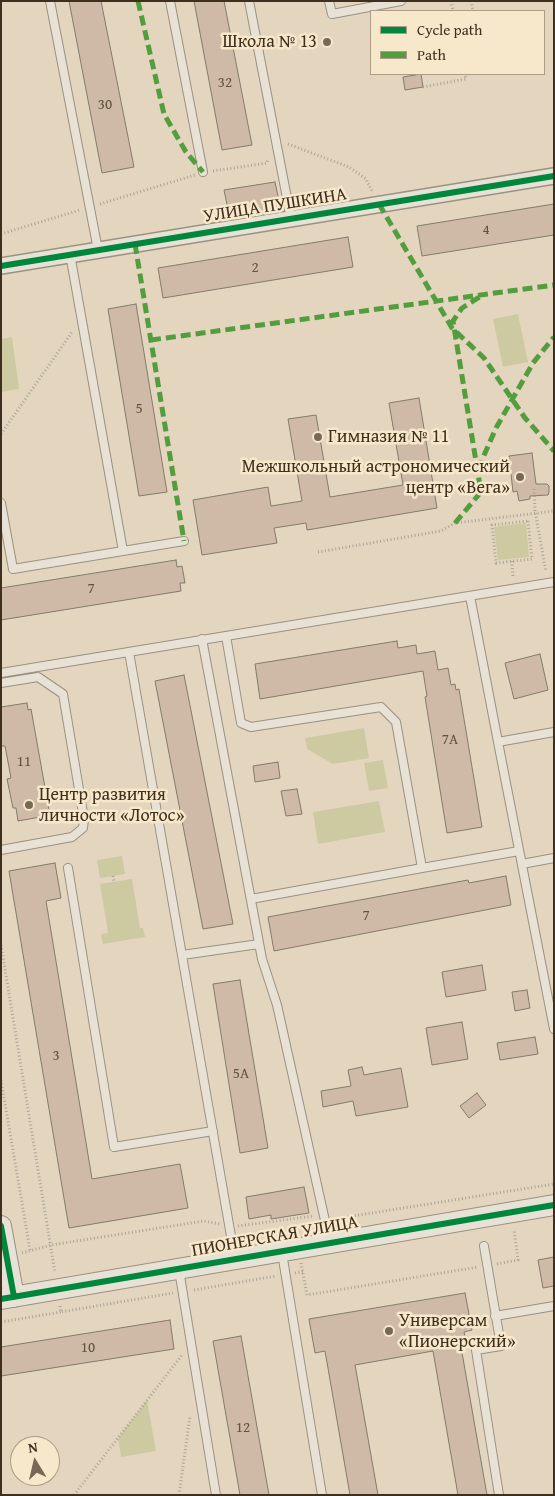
<!DOCTYPE html>
<html>
<head>
<meta charset="utf-8">
<style>
  body { margin:0 }
  #map { position:relative; width:555px; height:1496px; overflow:hidden; background:#e4d6be; font-family:"Gentium Book Plus",serif }
  canvas { display:block }
  .frame { position:absolute; inset:0; border:2px solid #3e2f1e; pointer-events:none }
  .legend { position:absolute; left:370px; top:10px; width:175px; height:65px; box-sizing:border-box; background:#f7e7cb; border:1px solid #ad9d86; margin:0; padding:6px 9px; list-style:none; font-size:15px; color:#3e2f1e }
  .legend li { display:flex; align-items:center; gap:10px; height:25px }
  .legend b { width:25px; border:1px solid #ad9d86 }
  .north { position:absolute; left:10px; top:1436px; width:50px; height:50px; box-sizing:border-box; background:#f7e7cb; border:1px solid #ad9d86; border-radius:50%; rotate:351deg; font-size:14px; font-weight:700; line-height:20px; text-align:center; color:#3e2f1e }
  .north::after { content:''; display:block; margin:auto; width:18px; height:22px; background:#786956; clip-path:polygon(50% 0,100% 100%,50% 72%,0 100%) }
</style>
</head>
<body>
<div id="map">
<canvas width="555" height="1496"></canvas>
<div class="frame"></div>
<ul class="legend">
<li><b style="height:6px;background:#00873e"></b>Cycle path</li>
<li><b style="height:6px;background:#539d3f"></b>Path</li>
</ul>
<div class="north">N</div>
</div>
<script>
const g = document.querySelector('canvas').getContext('2d');
g.lineJoin = 'round';
function fill(path, color) {
  g.fillStyle = color;
  g.fill(path, 'evenodd');
}
function poly(rows) {
  const path = new Path2D();
  for (const r of rows) {
    path.moveTo(r[0], r[1]);
    for (let i = 2; i < r.length; i += 2) path.lineTo(r[i], r[i + 1]);
  }
  return path;
}
function strokePath(path, color, width, dash) {
  g.strokeStyle = color;
  g.lineWidth = width;
  g.lineCap = dash ? 'butt' : 'round';
  g.setLineDash(dash || []);
  g.stroke(path);
}
function drawText(font, color, halo, rows, align = 'center') {
  g.font = font + ' "Gentium Book Plus",serif';
  g.lineWidth = 5;
  g.setLineDash([]);
  g.textBaseline = 'middle';
  g.strokeStyle = halo;
  g.fillStyle = color;
  for (const [text, x, y, turn = 0] of rows) {
    g.save();
    g.translate(x, y);
    g.rotate((+turn || 0) * Math.PI / 180);
    g.textAlign = isNaN(turn) ? turn : align;
    if (halo) g.strokeText(text, 0, 0);
    g.fillText(text, 0, 0);
    g.restore();
  }
}
fill(poly([
  [518,314,528,362,503,367,493,319],
  [12,337,19,389,1,392,1,339],
  [526,523,529,557,498,560,494,527],
  [364,728,369,758,333,764,307,749,305,738],
  [383,760,388,788,369,791,364,763],
  [379,801,385,832,318,844,313,812],
  [122,856,125,874,100,878,97,860],
  [132,879,140,928,143,928,145,937,103,944,101,934,108,933,100,884],
  [147,1400,156,1451,121,1457,118,1438]
]), '#cdcaa2');
const building = poly([
  [69,1,101,1,134,167,102,173,69,1],
  [194,1,224,1,252,145,222,150,194,1],
  [421,74,423,87,405,90,403,77,421,74],
  [275,182,281,210,230,219,224,190,275,182],
  [554,204,554,235,422,256,417,226,554,204],
  [348,237,353,267,163,298,158,268,348,237],
  [136,304,167,492,139,496,108,309,136,304],
  [419,398,437,508,307,530,306,523,274,528,277,543,202,555,193,500,268,487,271,506,302,501,288,419,316,415,330,497,403,485,389,403,419,398],
  [532,453,536,484,547,484,549,486,549,492,548,495,530,496,530,499,519,501,517,491,513,492,509,456,532,453],
  [176,560,177,567,182,566,185,583,180,583,181,591,1,620,1,588,176,560],
  [397,641,398,648,416,645,417,654,435,651,438,670,448,668,451,685,455,684,456,690,459,689,482,827,447,833,425,697,427,696,423,671,260,699,255,664,397,641],
  [540,654,548,690,514,699,505,663,540,654],
  [184,675,233,924,203,929,155,681,184,675],
  [27,703,28,710,31,709,49,810,45,811,46,816,18,821,16,808,13,808,7,779,11,778,5,746,1,746,1,707,27,703],
  [278,762,280,778,255,782,253,766,278,762],
  [297,789,302,814,286,816,281,791,297,789],
  [55,863,61,898,46,901,92,1179,180,1164,188,1208,69,1228,9,871,55,863],
  [506,876,511,905,274,951,268,917,468,880,469,883,506,876],
  [482,965,486,990,446,997,442,972,482,965],
  [240,980,268,1148,240,1153,213,984,240,980],
  [527,990,530,1008,515,1011,512,992,527,990],
  [462,1022,468,1059,432,1065,426,1028,462,1022],
  [535,1037,538,1054,500,1060,497,1043,535,1037],
  [362,1067,364,1075,401,1068,408,1107,356,1116,353,1101,323,1107,321,1091,351,1086,348,1070,362,1067],
  [477,1093,486,1105,469,1118,460,1106,477,1093],
  [304,1187,309,1213,271,1219,271,1215,249,1219,246,1197,304,1187],
  [554,1257,554,1286,543,1288,538,1260,554,1257],
  [465,1293,472,1330,464,1332,467,1345,461,1347,487,1495,458,1495,433,1351,355,1365,378,1495,350,1495,325,1351,315,1353,309,1319,465,1293],
  [170,1320,174,1349,1,1376,1,1347,170,1320],
  [241,1336,269,1495,240,1495,213,1341,241,1336]
]);
fill(building, '#cfbaa7');
strokePath(building, '#837a6c', 1);
const service = poly([
  [50,1,98,250],
  [170,1,203,172],
  [249,1,291,219],
  [329,1,332,14,401,1],
  [70,254,123,551],
  [1,503,13,569,184,541],
  [470,596,498,742],
  [226,636,241,723,251,727,381,707,396,722,422,868,519,851],
  [202,639,262,959,277,1005,330,1243],
  [129,652,235,1259],
  [1,673,554,582],
  [1,683,38,677,63,694,84,819,83,828,72,837,1,850],
  [554,732,498,742,554,1029],
  [522,864,554,858],
  [68,868,114,1147,213,1131],
  [251,899,422,868],
  [182,955,259,944],
  [484,1246,501,1346,476,1350,499,1495],
  [282,1253,322,1495],
  [179,1270,216,1495],
  [495,1316,554,1306]
]);
const minor = poly([
  [1,266,554,176]
]);
const tertiary = poly([
  [1,1226,14,1297],
  [1,1299,554,1205]
]);
strokePath(service, '#9a9181', 10);
strokePath(minor, '#9a9181', 18);
strokePath(tertiary, '#9a9181', 22);
strokePath(poly([
  [451,1,453,11],
  [471,1,473,11],
  [423,87,466,79,465,74],
  [288,144,349,167,366,179,373,193],
  [213,171,267,163,268,159],
  [100,204,195,175],
  [1,234,80,210],
  [1,434,72,332],
  [534,489,535,511,546,572],
  [528,521,532,559,496,563,492,525,528,521],
  [318,552,441,531,455,523,554,511],
  [512,561,513,578],
  [113,876,114,882],
  [1,945,55,1273],
  [1,1080,30,1250],
  [334,1219,554,1184],
  [238,1226,313,1216],
  [22,1253,51,1245,204,1221,220,1224],
  [301,1263,307,1295,478,1267],
  [497,1264,518,1260,514,1229],
  [295,1273,303,1272],
  [194,1290,276,1276],
  [60,1306,61,1312,173,1293],
  [1,1322,61,1312],
  [74,1495,182,1355],
  [179,1495,190,1416]
]), '#aaa499', 3, [1, 2.5]);
strokePath(service, '#e8e1d5', 8);
strokePath(minor, '#e8e1d5', 15);
strokePath(tertiary, '#e8e1d5', 20);
strokePath(poly([
  [138,1,164,114,186,152,203,172],
  [379,204,452,328,484,358,525,418,554,451],
  [135,244,184,541],
  [151,340,554,285],
  [480,470,482,460,496,428,533,363,554,337],
  [455,523,481,492,453,321,462,308,481,296]
]), '#539d3f', 5, [10, 5]);
strokePath(poly([
  [1,266,554,176],
  [1,1226,14,1297],
  [1,1299,554,1205]
]), '#00873e', 6);
for (const [x, y, r, color] of [
  [327,42,5,"#786956"],
  [318,437,5,"#786956"],
  [520,477,5,"#786956"],
  [29,805,5,"#786956"],
  [389,1331,5,"#786956"]
]) {
  const dot = new Path2D();
  dot.arc(x, y, r, 0, 2 * Math.PI);
  g.fillStyle = color;
  g.fill(dot);
  strokePath(dot, '#f7e7cb', 2);
}
drawText('15px', '#625240', null, [
  ["32",225,83],
  ["30",105,105],
  ["4",486,230],
  ["2",255,268],
  ["5",139,409],
  ["7",91,589],
  ["7А",450,740],
  ["11",24,762],
  ["7",366,916],
  ["3",56,1056],
  ["5А",241,1074],
  ["10",88,1348],
  ["12",243,1428]
]);
drawText('18px', '#3e2f1e', '#f7e7cb', [
  ["Школа № 13",317,42,"right"],
  ["Гимназия № 11",328,437],
  ["Межшкольный астрономический",510,467,"right"],
  ["центр «Вега»",510,488,"right"],
  ["Центр развития",39,795],
  ["личности «Лотос»",39,816],
  ["Универсам",399,1321],
  ["«Пионерский»",399,1342]
], 'left');
drawText('18px', '#3e2f1e', '#f7e7cb', [
  ["УЛИЦА ПУШКИНА",275,206,-9],
  ["ПИОНЕРСКАЯ УЛИЦА",275,1237,-10]
]);
</script>
</body>
</html>
